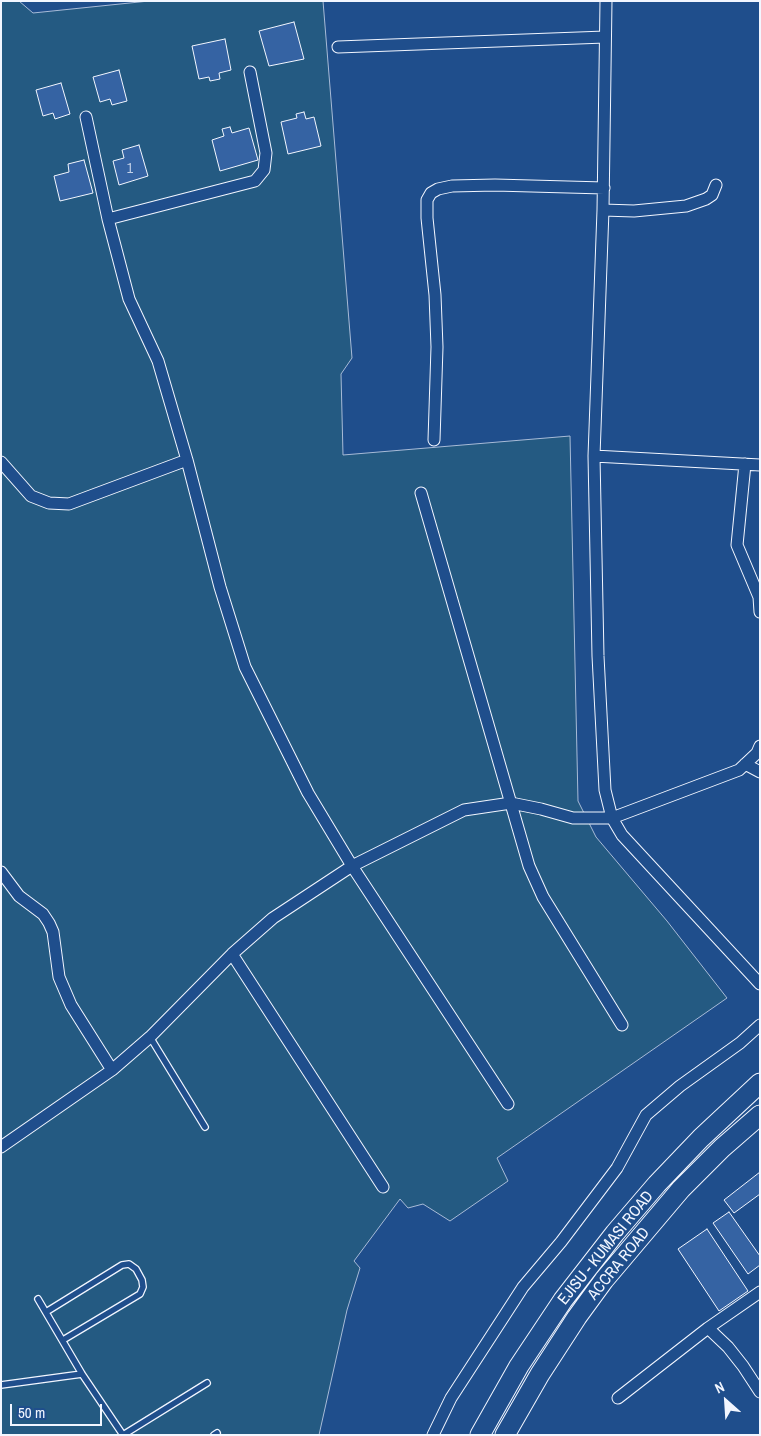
<!DOCTYPE html>
<style>
body{margin:0}
#map{position:relative;width:761px;height:1436px;overflow:hidden;background:#1f4e8c;font-family:"Archivo Narrow",sans-serif}
canvas{display:block}
.frame{position:absolute;inset:0;border:2px solid #f2f6ff;pointer-events:none}
.north{position:absolute;left:701px;top:1376px;width:50px;height:50px;-webkit-text-stroke:4px #1f4e8c;paint-order:stroke;rotate:334deg;font-size:14px;font-weight:700;line-height:20px;text-align:center;color:#f2f6ff}
.north::after{content:'';display:block;margin:auto;width:18px;height:22px;background:#f2f6ff;clip-path:polygon(50% 0,100% 100%,50% 72%,0 100%)}
.scale{position:absolute;left:10px;top:1404px;width:92px;height:22px;box-sizing:border-box;border:2px solid #f2f6ff;border-top:0;padding-left:6px;font-size:15px;line-height:18px;white-space:nowrap;color:#f2f6ff;-webkit-text-stroke:4px #1f4e8c;paint-order:stroke}
</style>
<div id="map">
<canvas width="761" height="1436"></canvas>
<div class="frame"></div>
<div class="north">N</div>
<div class="scale">50 m</div>
</div>
<script>
const c = document.querySelector('canvas').getContext('2d');
c.lineJoin = 'round';
function fill(path, color) { c.fillStyle = color; c.fill(path, 'evenodd'); }
const toPath = rows => new Path2D(rows.map(r => 'M' + r).join(''));
function trace(path, color, width, dash) { c.strokeStyle = color; c.lineWidth = width; c.lineCap = dash ? 'butt' : 'round'; c.setLineDash(dash || []); c.stroke(path); }
function write(font, color, halo, rows, align = 'center') {
  c.font = font + ' "Archivo Narrow",sans-serif'; c.lineWidth = 4; c.setLineDash([]); c.textBaseline = 'middle'; c.strokeStyle = halo; c.fillStyle = color; for (const [text, x, y, turn = 0] of rows) {
    c.save(); c.translate(x, y); c.rotate((+turn || 0) * Math.PI / 180); c.textAlign = isNaN(turn) ? turn : align; if (halo) c.strokeText(text, 0, 0); c.fillText(text, 0, 0); c.restore();
  }
}
const green = toPath([
 [1,1,19,1,33,13,149,1,323,1,352,358,341,374,343,455,570,436,578,801,596,837,667,921,727,998,497,1158,508,1181,450,1221,423,1204,408,1208,400,1199,354,1261,360,1268,347,1310,319,1435,1,1435,1,1]
]);
fill(green, '#245a82');
trace(green, '#a8bbd7', 1);
const building = toPath([
 [294,22,304,59,269,66,259,31,294,22],
 [225,39,231,70,219,73,220,79,210,81,209,77,199,79,192,46,225,39],
 [119,70,127,101,112,105,110,99,100,102,93,77,119,70],
 [61,83,70,114,55,119,53,113,43,116,36,90,61,83],
 [304,112,306,119,314,117,321,146,288,154,281,122,297,118,296,114,304,112],
 [230,127,232,133,249,128,258,160,220,171,212,140,224,136,222,129,230,127],
 [139,145,148,176,119,185,113,161,124,158,122,150,139,145],
 [84,160,93,193,60,201,54,176,69,172,68,164,84,160],
 [760,1172,760,1194,734,1213,724,1200,760,1172],
 [729,1212,760,1256,760,1265,748,1274,713,1223,729,1212],
 [707,1229,748,1291,719,1311,678,1249,707,1229]
]);
fill(building, '#3563a3');
trace(building, '#f2f6ff', 1);
const service = toPath([
 [150,1037,205,1127],
 [38,1299,82,1374,123,1435],
 [46,1312,122,1265,129,1264,136,1269,142,1280,143,1287,140,1294,63,1340],
 [1,1385,82,1374],
 [123,1435,207,1383],
 [214,1435,217,1433]
]);
const minor = toPath([
 [606,1,603,210,594,456,598,656,605,790,612,818,622,835,760,984],
 [338,47,605,37],
 [86,117,108,219,129,299,158,361,187,460,220,587,245,667,308,793,352,866,508,1104],
 [603,210,634,211,686,206,706,199,712,195,716,185],
 [108,219,255,181,264,170,266,153,250,72],
 [434,440,437,347,435,295,427,218,427,200,431,193,438,189,452,186,495,185,604,188],
 [594,456,760,465],
 [1,462,31,496,49,503,69,504,187,460],
 [745,464,737,545,759,597,760,612],
 [421,493,529,866,543,897,622,1025],
 [745,764,760,772],
 [1,872,19,896,43,914,49,923,53,932,59,977,71,1005,112,1070],
 [232,954,383,1187],
 [1,1147,112,1070,150,1037,232,954,273,918,352,866,464,810,511,803,541,809,573,818,612,818,739,770,757,753,760,746],
 [708,1328,728,1347,743,1366,760,1392],
 [618,1398,708,1328,760,1292],
 [433,1435,451,1398,523,1287,561,1242,617,1168,646,1115,680,1086,740,1043,760,1025]
]);
const trunk = toPath([
 [480,1435,519,1366,563,1300,615,1233,657,1184,701,1138,760,1083],
 [505,1435,540,1374,577,1317,604,1280,681,1189,722,1148,760,1115]
]);
trace(service, '#f2f6ff', 8);
trace(minor, '#f2f6ff', 13);
trace(trunk, '#f2f6ff', 21);
trace(service, '#1f4e8c', 5.5);
trace(minor, '#1f4e8c', 11);
trace(trunk, '#1f4e8c', 19);
write('14px', '#c3d1e8', null, [
 ["1",130,169]
]);
write('16px', '#f2f6ff', '#1f4e8c', [
 ["EJISU - KUMASI ROAD",606,1248,-51],
 ["ACCRA ROAD",619,1264,-51]
]);
</script>
